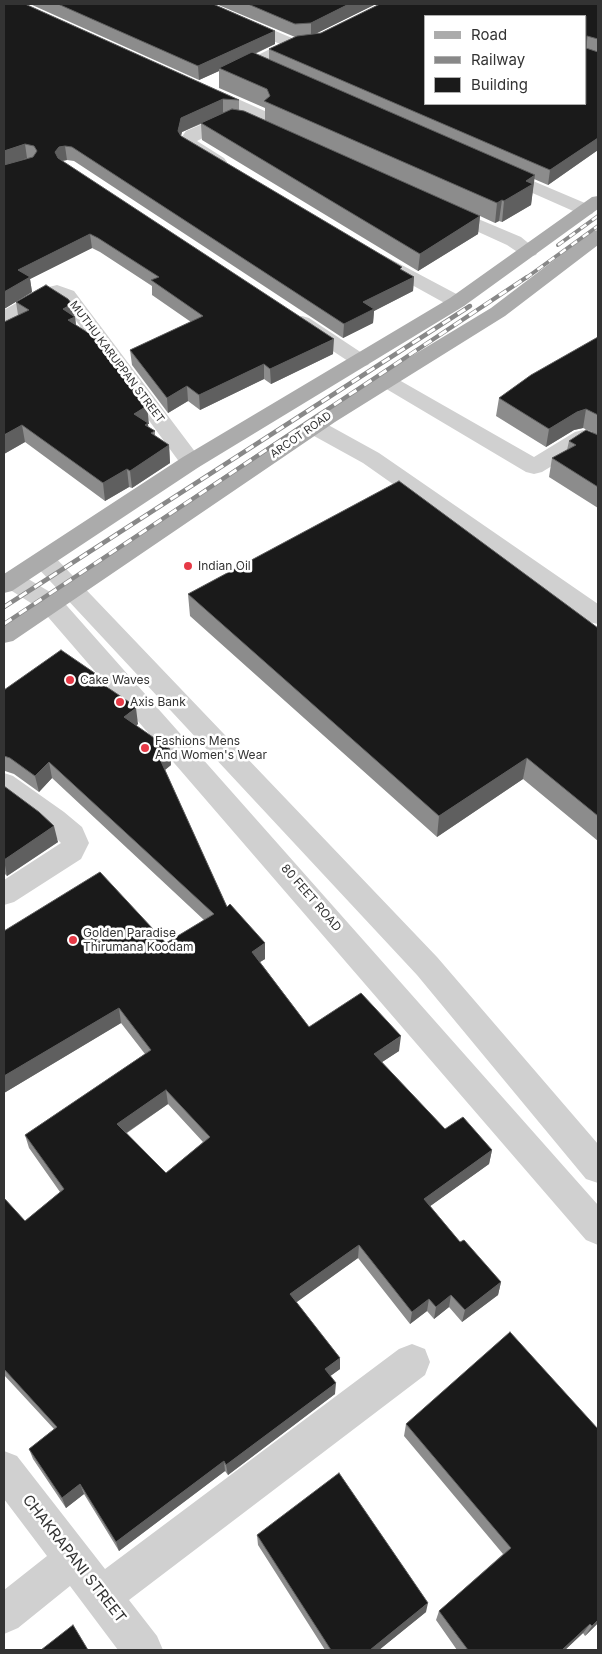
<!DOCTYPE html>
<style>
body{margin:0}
#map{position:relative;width:602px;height:1654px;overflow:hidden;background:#fff;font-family:Inter,sans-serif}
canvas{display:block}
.frame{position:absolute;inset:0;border:5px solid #333;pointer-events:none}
.legend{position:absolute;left:424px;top:15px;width:162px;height:90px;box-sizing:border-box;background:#fff;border:1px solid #adadad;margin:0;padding:6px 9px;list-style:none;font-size:15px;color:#333}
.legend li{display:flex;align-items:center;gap:10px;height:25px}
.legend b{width:25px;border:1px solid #adadad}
</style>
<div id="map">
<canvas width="602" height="1654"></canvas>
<div class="frame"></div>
<ul class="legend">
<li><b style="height:6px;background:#ababab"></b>Road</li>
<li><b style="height:6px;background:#888"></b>Railway</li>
<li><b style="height:14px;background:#1a1a1a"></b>Building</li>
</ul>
</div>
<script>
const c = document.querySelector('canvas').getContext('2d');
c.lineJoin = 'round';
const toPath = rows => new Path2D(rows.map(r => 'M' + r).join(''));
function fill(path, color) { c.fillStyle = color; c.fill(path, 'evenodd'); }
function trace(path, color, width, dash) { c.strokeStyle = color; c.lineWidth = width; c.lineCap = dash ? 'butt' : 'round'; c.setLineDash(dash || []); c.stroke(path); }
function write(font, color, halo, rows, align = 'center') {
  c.font = font + ' Inter,sans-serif'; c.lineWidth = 5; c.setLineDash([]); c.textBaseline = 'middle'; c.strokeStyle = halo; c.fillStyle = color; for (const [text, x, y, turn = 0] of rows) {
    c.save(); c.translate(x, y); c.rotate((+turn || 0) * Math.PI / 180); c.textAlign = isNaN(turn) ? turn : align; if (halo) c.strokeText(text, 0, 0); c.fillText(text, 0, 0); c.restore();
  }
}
fill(toPath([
 [193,4,212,4,299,41,301,44,299,47,238,77,226,77,224,74,226,71,280,44,195,7,193,4],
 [220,91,305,129,308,133,305,137,293,137,214,100,212,96,214,92,220,91],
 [237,114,243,115,245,119,243,123,229,125,197,141,224,158,227,162,224,166,212,166,180,144,179,141,186,131,219,117,237,114],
 [500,167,592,206,595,210,592,214,586,215,580,214,494,176,491,172,494,168,500,167],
 [445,205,521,237,538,251,536,255,529,257,522,255,507,245,439,214,436,210,439,206,445,205],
 [381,254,464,298,467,302,464,306,450,306,374,264,371,260,374,256,381,254],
 [57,285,74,291,199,457,202,462,199,467,191,469,183,467,60,299,54,297,11,322,4,324,4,310,41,289,57,285],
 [302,316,309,318,368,357,371,361,368,365,361,367,354,365,295,326,292,322,295,318,302,316],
 [385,374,392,376,534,457,575,432,583,430,598,437,598,454,583,447,542,472,534,474,526,472,378,384,375,380,378,376,385,374],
 [313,419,321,421,379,453,598,604,598,624,589,622,363,463,305,431,302,426,305,421,313,419],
 [4,773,13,776,64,812,82,827,89,843,81,859,14,902,4,905,4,880,61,843,44,826,4,797,4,773],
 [412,1344,425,1349,430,1362,425,1375,129,1600,157,1636,163,1650,118,1650,70,1586,18,1628,4,1634,4,1590,47,1556,4,1499,4,1451,17,1456,105,1569,399,1349,412,1344]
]), '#d0d0d0');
fill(toPath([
 [44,552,52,554,437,957,598,1144,598,1183,586,1179,417,975,36,566,32,560,36,554,44,552],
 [12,572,20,574,60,598,598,1205,598,1245,586,1240,42,610,4,586,4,574,12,572]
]), '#d0d0d0');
fill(toPath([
 [598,196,598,209,464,306,199,467,12,591,4,593,4,574,183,457,450,298,592,197,598,196],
 [598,230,598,245,505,316,335,422,13,641,4,643,4,623,319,412,491,308,591,232,598,230]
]), '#ababab');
const railFar1 = toPath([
 [558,245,598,216],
 [526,278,598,226]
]);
const rail = toPath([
 [4,607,470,306],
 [4,624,527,277]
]);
trace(railFar1, '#888', 4);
trace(rail, '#888', 4.5);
trace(railFar1, '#fff', 2.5, [7]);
trace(rail, '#fff', 3, [9]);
fill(toPath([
 [4,4,239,100,239,110,265,120,265,108,219,88,219,71,199,80,30,4,213,4,275,31,275,44,255,54,269,60,269,49,295,37,216,4,376,4,315,34,321,33,380,4,598,4,598,150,548,185,534,179,531,205,502,222,499,221,495,223,480,216,478,234,418,271,202,140,201,124,182,132,181,136,414,277,413,291,374,311,373,323,343,338,74,161,67,160,62,161,333,354,271,384,264,379,200,410,188,401,168,413,132,365,130,350,191,322,152,295,152,286,100,252,92,248,30,279,32,292,4,309],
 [16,302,72,304,74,316,75,317,76,325,149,424,148,424,148,427,155,431,155,436,169,445,170,463,132,488,129,487,105,501,25,442,4,454,18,315],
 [598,337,598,508,549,477,552,458,567,450,569,441,592,432,583,428,574,430,546,447,496,416,499,398],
 [188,594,598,628,598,841,523,779,437,837,190,616],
 [99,682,138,724,136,726,170,749,171,765,165,770,227,907,265,943,265,959,260,962,309,1027,399,1051,382,1062,445,1129,492,1150,489,1164,430,1206,460,1242,501,1282,498,1295,462,1322,449,1307,434,1319,427,1311,410,1324,358,1258,296,1302,340,1358,340,1369,330,1376,335,1394,228,1475,225,1471,119,1551,84,1494,66,1508,33,1459,29,1449,54,1429,4,1375,4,1198,25,1221,60,1192,29,1148,25,1135,145,1054,121,1023,4,1093,4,931,166,943,204,920,52,778,39,792,14,774,5,771,4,772,4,690],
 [168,1104,203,1142,166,1173,127,1133],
 [4,786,58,842,7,876,4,873],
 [406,1424,598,1623,585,1636,583,1633,565,1650,457,1650,436,1620,439,1611,503,1554,404,1436],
 [257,1535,426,1612,379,1650,325,1650,258,1545]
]), '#8c8c8c');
fill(toPath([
 [349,4,376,4,311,36,311,23],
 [275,31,275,44,221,69,219,68,219,71,199,80,198,66],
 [223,99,223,113,182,132,178,145,178,131,181,118],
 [598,138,598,150,548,185,550,170],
 [25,144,27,158,4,166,4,151],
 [65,146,67,160,61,161,56,166,55,152,59,147],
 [535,175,531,205,502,222,504,201,526,181],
 [502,200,499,221,495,223,497,203],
 [480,216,478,234,418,271,420,254],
 [90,234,92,248,30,279,32,292,4,309,4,292,18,270],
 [414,277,413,291,374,311,373,323,343,338,344,324,363,302],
 [72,304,74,318,75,317,77,334,71,338,63,309],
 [334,339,333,354,271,384,270,369],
 [264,364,264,379,200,410,199,395],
 [187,386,188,401,168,413,167,398],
 [147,406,149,424,148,424,150,441,134,414],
 [586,409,583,428,574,430,546,447,549,429,577,412],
 [22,425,25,442,4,454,4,435],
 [169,445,170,463,132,488,130,471],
 [127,469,129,487,105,501,103,483],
 [136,708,138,724,126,733,124,717],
 [170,749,171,765,161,773,159,757],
 [527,758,523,779,437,837,439,816],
 [49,762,52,778,39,792,35,776],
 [54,826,58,842,7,876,4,860],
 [265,943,265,959,252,967,252,952],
 [119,1008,121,1023,4,1093,4,1076],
 [401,1036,399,1051,373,1068,374,1054],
 [166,1090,168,1104,120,1137,117,1124],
 [492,1150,489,1164,422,1212,424,1199],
 [359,1245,358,1258,290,1307,290,1294],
 [501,1282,498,1295,462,1322,465,1310],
 [451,1295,449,1307,434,1319,436,1307],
 [429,1299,427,1311,410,1324,412,1312],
 [340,1358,340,1369,325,1380,325,1369],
 [336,1383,335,1394,228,1475,226,1465],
 [224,1461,225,1471,119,1551,116,1542],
 [80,1484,84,1494,66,1508,62,1498],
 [428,1603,426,1612,379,1650,370,1650],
 [598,1620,598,1623,585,1636,592,1626],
 [590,1624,583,1633,565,1650,562,1650]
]), '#5f5f5f');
const building = toPath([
 [4,4,25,4,239,100,223,99,181,118,178,131,181,136,402,267,400,269,414,277,363,302,374,309,344,324,72,147,65,146,59,147,55,152,58,158,334,339,270,369,264,364,199,395,187,386,167,398,130,350,203,316,151,280,159,277,98,238,90,234,18,270,30,277,4,292,4,165,33,157,37,151,34,146,25,144,4,151,4,4],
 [58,4,213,4,275,31,198,66,58,4],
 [248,4,349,4,311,23,295,24,248,4],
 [380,4,598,4,598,39,587,36,586,48,598,52,598,138,550,170,269,49,297,36,321,33,380,4],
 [426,16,586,16,586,104,426,104,426,16],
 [252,52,535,175,526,181,533,184,504,201,502,200,497,203,264,101,270,96,267,89,219,68,252,52],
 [232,109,244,111,480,216,420,254,201,123,232,109],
 [46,285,68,299,72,304,63,309,75,317,68,320,98,339,147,406,134,414,148,423,145,425,155,431,151,433,169,445,130,471,127,469,103,483,22,425,4,435,4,322,29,310,16,302,46,285],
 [598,337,598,415,586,409,577,412,549,429,499,398,531,375,598,337],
 [586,430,598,435,598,487,552,458,576,445,569,441,586,430],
 [399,481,598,628,598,816,527,758,439,816,188,594,399,481],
 [61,650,99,676,95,679,135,706,136,708,124,717,170,749,159,757,227,907,230,904,265,943,252,952,309,1027,361,993,401,1036,374,1054,445,1129,463,1117,492,1150,424,1199,460,1242,464,1240,501,1282,465,1310,451,1295,436,1307,429,1299,412,1312,359,1245,290,1294,340,1358,325,1369,336,1383,226,1465,224,1461,116,1542,80,1484,62,1498,29,1449,57,1427,4,1369,4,1198,25,1221,64,1189,25,1135,151,1050,119,1008,4,1076,4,931,100,872,166,943,214,914,49,762,35,776,10,758,4,756,4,690,61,650],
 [166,1090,210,1137,166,1173,117,1124,166,1090],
 [4,786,39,812,54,826,4,860,4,786],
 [510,1332,598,1429,598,1620,592,1626,590,1624,562,1650,468,1650,439,1611,511,1548,406,1424,510,1332],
 [339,1473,428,1603,370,1650,331,1650,257,1535,339,1473],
 [73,1625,88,1650,41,1650,73,1625]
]);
fill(building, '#1a1a1a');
trace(building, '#5f5f5f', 1);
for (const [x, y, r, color] of [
 [188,566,5,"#e63946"],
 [70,680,5,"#e63946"],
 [120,702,5,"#e63946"],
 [145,748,5,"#e63946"],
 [73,940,5,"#e63946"]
]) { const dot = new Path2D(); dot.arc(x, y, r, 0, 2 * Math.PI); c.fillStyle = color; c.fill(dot); trace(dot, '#fff', 2); }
write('11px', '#333', '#fff', [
 ["MUTHU KARUPPAN STREET",117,362,53],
 ["ARCOT ROAD",301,435,-35]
]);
write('12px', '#333', '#fff', [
 ["Indian Oil",198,566],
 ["Cake Waves",80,680],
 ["Axis Bank",130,702],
 ["Fashions Mens",155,741],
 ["And Women's Wear",155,755],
 ["Golden Paradise",83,933],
 ["Thirumana Koodam",83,947]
], 'left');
write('12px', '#333', '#fff', [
 ["80 FEET ROAD",311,898,49]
]);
write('15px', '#333', '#fff', [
 ["CHAKRAPANI STREET",74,1559,52]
]);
</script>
